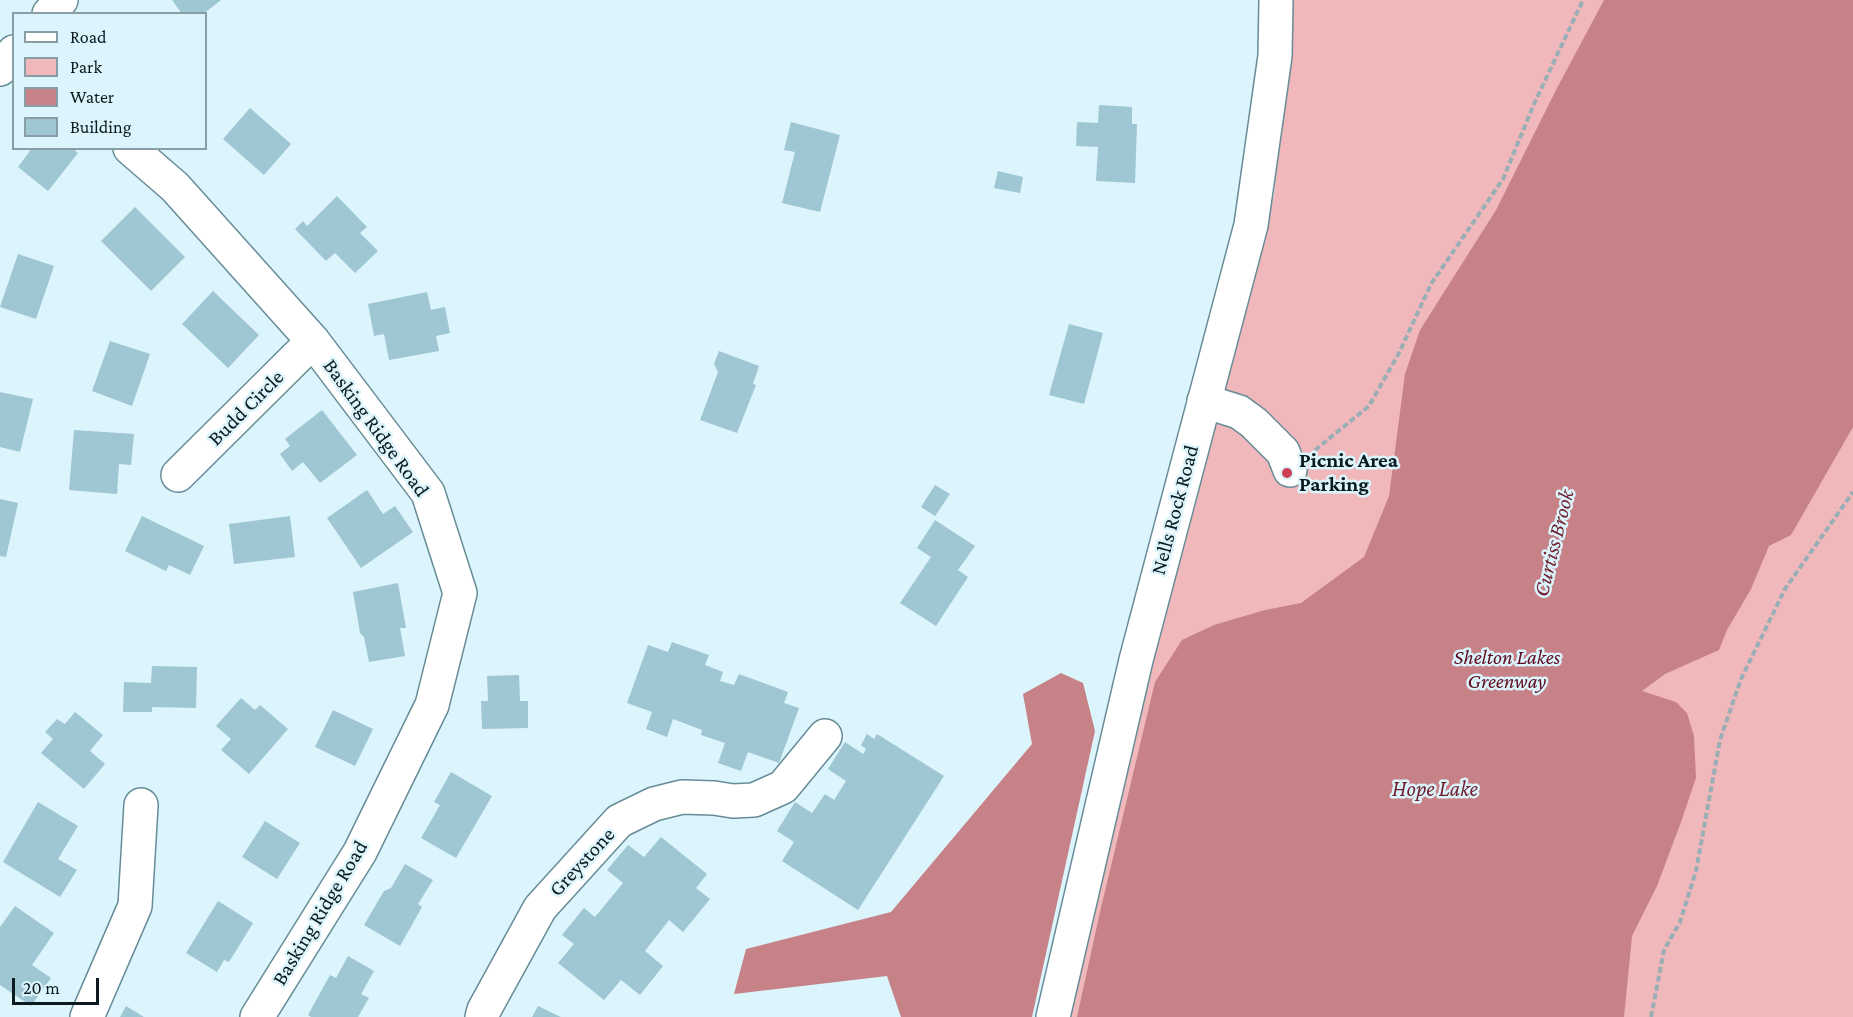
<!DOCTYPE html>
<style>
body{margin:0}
#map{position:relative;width:1853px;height:1017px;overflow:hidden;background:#dcf4fc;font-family:"Crimson Pro",serif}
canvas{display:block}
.legend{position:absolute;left:12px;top:12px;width:195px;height:138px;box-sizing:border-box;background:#dcf4fc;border:2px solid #889da4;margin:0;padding:8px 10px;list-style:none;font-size:18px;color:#0b1a1f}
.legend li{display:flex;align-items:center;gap:12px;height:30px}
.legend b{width:30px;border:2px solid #889da4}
.scale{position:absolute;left:12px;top:978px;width:87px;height:27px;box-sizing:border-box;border:3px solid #0b1a1f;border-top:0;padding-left:8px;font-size:18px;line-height:21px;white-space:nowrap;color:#0b1a1f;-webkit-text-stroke:4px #dcf4fc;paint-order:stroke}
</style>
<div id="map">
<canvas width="1853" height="1017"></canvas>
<ul class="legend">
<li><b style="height:8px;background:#fff"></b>Road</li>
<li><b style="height:16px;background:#f0b8ba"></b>Park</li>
<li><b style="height:16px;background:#c68286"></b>Water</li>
<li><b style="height:16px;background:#9fc6d3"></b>Building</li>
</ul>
<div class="scale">20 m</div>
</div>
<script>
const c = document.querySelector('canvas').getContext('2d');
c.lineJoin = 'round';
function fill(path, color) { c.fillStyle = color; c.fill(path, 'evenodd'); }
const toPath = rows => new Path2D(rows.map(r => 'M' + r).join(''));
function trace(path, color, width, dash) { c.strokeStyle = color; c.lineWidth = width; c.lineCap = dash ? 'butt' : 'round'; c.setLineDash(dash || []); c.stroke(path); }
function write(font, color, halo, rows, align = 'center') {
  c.font = font + ' "Crimson Pro",serif'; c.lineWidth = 5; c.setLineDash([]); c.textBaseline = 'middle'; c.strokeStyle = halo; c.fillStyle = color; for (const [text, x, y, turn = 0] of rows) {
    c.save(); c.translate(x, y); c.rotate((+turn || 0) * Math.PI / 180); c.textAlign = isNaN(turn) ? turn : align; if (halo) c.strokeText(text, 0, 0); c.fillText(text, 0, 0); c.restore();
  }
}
fill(toPath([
 [1292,0,1853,0,1853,1017,1068,1017,1113,815,1274,195]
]), '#f0b8ba');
fill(toPath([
 [1604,0,1853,0,1853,427,1791,535,1769,546,1751,589,1727,630,1719,650,1665,674,1642,691,1676,702,1687,713,1694,736,1696,778,1681,822,1657,886,1632,936,1624,1017,1077,1017,1100,912,1155,682,1182,640,1214,625,1265,610,1301,603,1364,557,1389,496,1405,374,1420,330,1496,210,1556,90],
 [1061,673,1083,683,1095,731,1032,1017,901,1017,887,976,734,994,746,949,891,912,1032,744,1023,694]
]), '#c68286');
fill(toPath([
 [172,0,221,0,203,14,182,14],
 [1099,105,1132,107,1132,124,1137,124,1135,183,1096,181,1098,147,1076,146,1077,122,1098,123],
 [250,108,291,144,264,175,223,139],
 [791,122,840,135,820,212,782,203,795,152,784,150],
 [32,148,72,148,78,153,48,191,18,167],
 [998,171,1023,177,1020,193,994,188],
 [337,196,367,227,360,233,378,251,355,273,335,253,326,261,295,229,303,221,307,226],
 [135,207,185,257,151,291,101,241],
 [18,254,54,266,36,319,0,307],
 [213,291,259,335,228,368,182,324],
 [427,292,431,310,445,307,450,333,436,336,439,351,389,360,384,334,374,336,368,304],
 [1069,324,1103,333,1084,404,1049,395],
 [110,341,150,354,132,406,92,391],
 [719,351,759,366,753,384,756,385,737,433,700,420,718,372,714,364],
 [0,392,33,399,20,452,0,447],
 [322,410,357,455,320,483,303,462,292,471,280,454,290,446,285,439],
 [74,430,134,434,131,465,119,464,117,494,69,490],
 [935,485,950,494,935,516,921,507],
 [367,490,383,514,395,506,413,532,361,568,327,518],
 [0,499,18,503,6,557,0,556],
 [142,516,204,546,190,575,169,565,166,571,125,551],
 [290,516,295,557,234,564,229,524],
 [935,520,975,546,958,570,968,577,936,626,900,603,931,557,917,548],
 [398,583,406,628,400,628,405,656,369,662,364,637,360,633,353,592],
 [672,642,709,655,705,665,723,672,720,681,734,685,739,674,788,692,784,703,799,708,779,763,748,752,741,771,718,763,725,743,701,735,702,730,673,719,667,737,646,729,652,712,627,703,648,645,668,652],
 [152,666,197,667,196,708,152,707,152,712,123,712,124,682,151,683],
 [519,675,520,701,528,701,528,728,482,729,481,701,488,701,487,676],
 [241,698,255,710,260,705,288,729,249,774,221,750,231,739,216,726],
 [333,710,373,729,355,766,315,747],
 [75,712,103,735,90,751,105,764,84,789,41,753,53,739,45,732,57,719,65,724],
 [867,734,874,739,877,734,944,776,858,910,782,861,794,842,777,831,795,802,812,813,825,794,834,800,846,781,828,769,845,742,863,754,866,749,861,745],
 [451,772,492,796,456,858,421,838,440,805,434,802],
 [38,802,78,826,58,859,77,870,60,897,3,862],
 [265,821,300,843,277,879,242,857],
 [661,837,707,874,696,888,710,899,683,932,669,920,645,951,663,966,640,995,621,980,604,1000,558,963,574,944,562,935,584,908,595,917,623,883,607,870,628,845,644,857],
 [405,864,433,880,418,904,422,907,400,946,364,925,384,891,391,888],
 [218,901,253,923,229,962,224,960,217,972,186,953],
 [15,906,54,933,32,965,51,978,31,1006,0,985,0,927],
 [348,956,374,971,361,994,369,998,358,1017,311,1017,308,1015,330,975,336,978],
 [126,1006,144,1017,120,1017],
 [538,1006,561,1017,532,1017]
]), '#9fc6d3');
const minor = toPath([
 [49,14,61,0],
 [0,69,14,52],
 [130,148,175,187,313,341,428,493,460,593,432,705,360,852,257,1017],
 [1204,401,1239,412,1254,423,1283,452,1290,470],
 [178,475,313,341],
 [87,1017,135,906,141,805],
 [482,1017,484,1010,540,908,619,821,654,804,682,797,714,798,733,801,754,800,783,787,825,736]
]);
const major = toPath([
 [1053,1017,1136,660,1251,225,1275,56,1276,0]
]);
trace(minor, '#668c98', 36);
trace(major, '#668c98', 36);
trace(toPath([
 [1315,450,1369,406,1399,353,1431,284,1503,179,1534,104,1583,0],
 [1651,1017,1664,950,1680,922,1696,871,1720,740,1741,679,1785,589,1853,492]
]), '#99aeb5', 4, [6, 3]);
trace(minor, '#fff', 33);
trace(major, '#fff', 33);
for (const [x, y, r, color] of [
 [1287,473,6,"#cf3f56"]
]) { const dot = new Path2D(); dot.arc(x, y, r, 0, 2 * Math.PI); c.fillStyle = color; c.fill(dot); trace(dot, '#dcf4fc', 2); }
write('21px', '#0b1a1f', '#dcf4fc', [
 ["Budd Circle",246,408,-45],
 ["Basking Ridge Road",376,428,54],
 ["Nells Rock Road",1175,510,-75],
 ["Greystone",582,862,-47],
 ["Basking Ridge Road",320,913,-59]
]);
write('bold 21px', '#0b1a1f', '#dcf4fc', [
 ["Picnic Area",1299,461],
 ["Parking",1299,485]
], 'left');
write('italic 21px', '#5e0b1d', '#dcf4fc', [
 ["Shelton Lakes",1507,658],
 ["Greenway",1507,682]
]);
write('italic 22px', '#6f1e2b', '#dcf4fc', [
 ["Curtiss Brook",1554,543,-76],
 ["Hope Lake",1435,789]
]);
</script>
